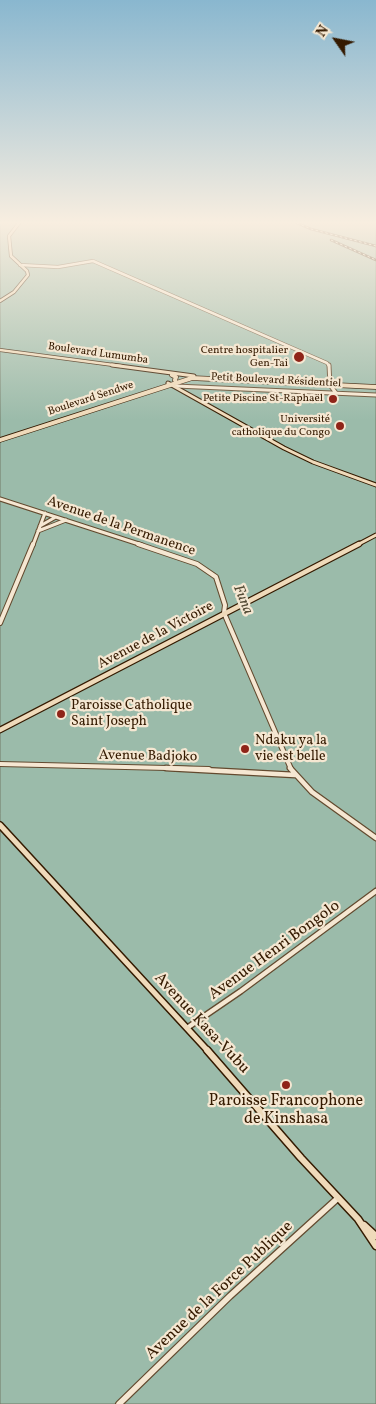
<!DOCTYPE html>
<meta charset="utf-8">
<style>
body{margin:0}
#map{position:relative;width:376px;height:1404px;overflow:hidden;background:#efdaba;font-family:Vollkorn,serif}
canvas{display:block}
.north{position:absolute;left:311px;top:15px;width:50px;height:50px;-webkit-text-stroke:4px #f5e7d2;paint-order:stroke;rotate:303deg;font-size:14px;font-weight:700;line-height:20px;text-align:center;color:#341a01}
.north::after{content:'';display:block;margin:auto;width:18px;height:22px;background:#341a01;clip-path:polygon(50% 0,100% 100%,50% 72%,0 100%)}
</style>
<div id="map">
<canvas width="376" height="1404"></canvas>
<div class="north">N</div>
</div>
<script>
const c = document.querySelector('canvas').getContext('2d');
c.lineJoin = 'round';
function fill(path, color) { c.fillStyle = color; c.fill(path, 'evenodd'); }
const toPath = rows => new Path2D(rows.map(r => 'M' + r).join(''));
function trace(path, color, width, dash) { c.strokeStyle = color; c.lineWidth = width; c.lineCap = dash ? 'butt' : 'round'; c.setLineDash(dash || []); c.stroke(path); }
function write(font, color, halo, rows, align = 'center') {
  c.font = font + ' Vollkorn,serif'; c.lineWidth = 4.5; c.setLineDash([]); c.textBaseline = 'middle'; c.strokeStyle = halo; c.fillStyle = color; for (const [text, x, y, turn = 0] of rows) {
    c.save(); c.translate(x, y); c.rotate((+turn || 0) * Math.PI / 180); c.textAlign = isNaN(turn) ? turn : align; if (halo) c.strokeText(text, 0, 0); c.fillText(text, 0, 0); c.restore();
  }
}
const water = toPath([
 [0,223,376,223,376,1404,0,1404,0,223]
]);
fill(water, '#9bbbaa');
trace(water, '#727b66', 1);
const minorFar4 = toPath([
 [20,265,58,267,93,261,327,363,329,366]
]);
const minorFar3 = toPath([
 [329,365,330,385,336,393],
 [176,386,376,395],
 [0,499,142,545],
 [40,526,54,518],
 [38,531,66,520],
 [33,545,45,513]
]);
const minorFar2 = toPath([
 [138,544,197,564,216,577,225,605,224,613,291,769],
 [0,623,33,544],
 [0,764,209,769]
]);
const minorFar1 = toPath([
 [166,768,295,775],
 [290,768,312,792,376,838],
 [187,1028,241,991,376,891]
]);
const minor = toPath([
 [119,1404,230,1296,338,1198]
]);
const majorFar4 = toPath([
 [0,301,14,292,28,275,27,271,11,256,9,236,19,223],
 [0,350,121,366]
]);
const majorFar3 = toPath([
 [112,365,194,376],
 [168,383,284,448,313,462,376,485],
 [357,545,376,535]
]);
const majorFar2 = toPath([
 [0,730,359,544]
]);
const majorFar1 = toPath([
 [0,825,208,1051]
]);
const major = toPath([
 [207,1050,301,1158,358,1219,376,1246],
 [364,1225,376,1236]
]);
const highway = toPath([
 [172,375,176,377,175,380],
 [0,440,192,378,376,387]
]);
trace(minorFar4, '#634a2f', 4);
trace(minorFar3, '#634a2f', 5);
trace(minorFar2, '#634a2f', 6);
trace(minorFar1, '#634a2f', 7);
trace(minor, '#634a2f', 8);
trace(majorFar4, '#341a01', 4);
trace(majorFar3, '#341a01', 5);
trace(majorFar2, '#341a01', 7);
trace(majorFar1, '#341a01', 8);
trace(major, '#341a01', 9);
trace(highway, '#341a01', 5.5);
trace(minorFar4, '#f5e7d2', 2.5);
trace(minorFar3, '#f5e7d2', 3);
trace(minorFar2, '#f5e7d2', 4);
trace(minorFar1, '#f5e7d2', 4.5);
trace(minor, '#f5e7d2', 5.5);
trace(majorFar4, '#efdaba', 2.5);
trace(majorFar3, '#efdaba', 3);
trace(majorFar2, '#efdaba', 4.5);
trace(majorFar1, '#efdaba', 5);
trace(major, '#efdaba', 6);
trace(highway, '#efdaba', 4);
const rail = toPath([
 [297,223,311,229,376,246],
 [331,240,376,260]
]);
trace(rail, '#341a01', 2.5);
trace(rail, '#f5e7d2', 1, [2.5]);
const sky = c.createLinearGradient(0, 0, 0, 420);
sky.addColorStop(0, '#89b7cf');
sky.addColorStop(0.53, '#f8eee0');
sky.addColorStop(1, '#f8eee000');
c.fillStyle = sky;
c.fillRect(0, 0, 376, 420);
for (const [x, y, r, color] of [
 [299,357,6,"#8f2418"],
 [333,399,5,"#8f2418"],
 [340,426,5,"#8f2418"],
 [61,714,5,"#8f2418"],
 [245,749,5,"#8f2418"],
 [286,1085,5,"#8f2418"]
]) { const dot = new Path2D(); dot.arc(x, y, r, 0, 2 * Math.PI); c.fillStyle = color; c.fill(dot); trace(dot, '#f5e7d2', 2); }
write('11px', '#341a01', '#f5e7d2', [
 ["Centre hospitalier",288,351],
 ["Gen-Tai",288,364],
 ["Petite Piscine St-Raphaël",323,399],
 ["Université",330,420],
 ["catholique du Congo",330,433]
], 'right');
write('11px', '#341a01', '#f5e7d2', [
 ["Boulevard Lumumba",98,354,8],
 ["Petit Boulevard Résidentiel",276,381,3],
 ["Boulevard Sendwe",91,399,-18]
]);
write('14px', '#341a01', '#f5e7d2', [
 ["Avenue de la Permanence",121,527,19],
 ["Avenue de la Victoire",156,636,-28],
 ["Avenue Badjoko",148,757,1]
]);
write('14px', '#341a01', '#f5e7d2', [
 ["Paroisse Catholique",71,706],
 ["Saint Joseph",71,722],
 ["Ndaku ya la",255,741],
 ["vie est belle",255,757]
], 'left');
write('italic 15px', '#534a34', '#f5e7d2', [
 ["Funa",242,600,68]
]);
write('16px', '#341a01', '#f5e7d2', [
 ["Avenue Henri Bongolo",275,951,-36],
 ["Avenue Kasa-Vubu",201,1024,47],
 ["Avenue de la Force Publique",220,1291,-43]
]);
write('16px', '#341a01', '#f5e7d2', [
 ["Paroisse Francophone",286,1102],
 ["de Kinshasa",286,1120]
]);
</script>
